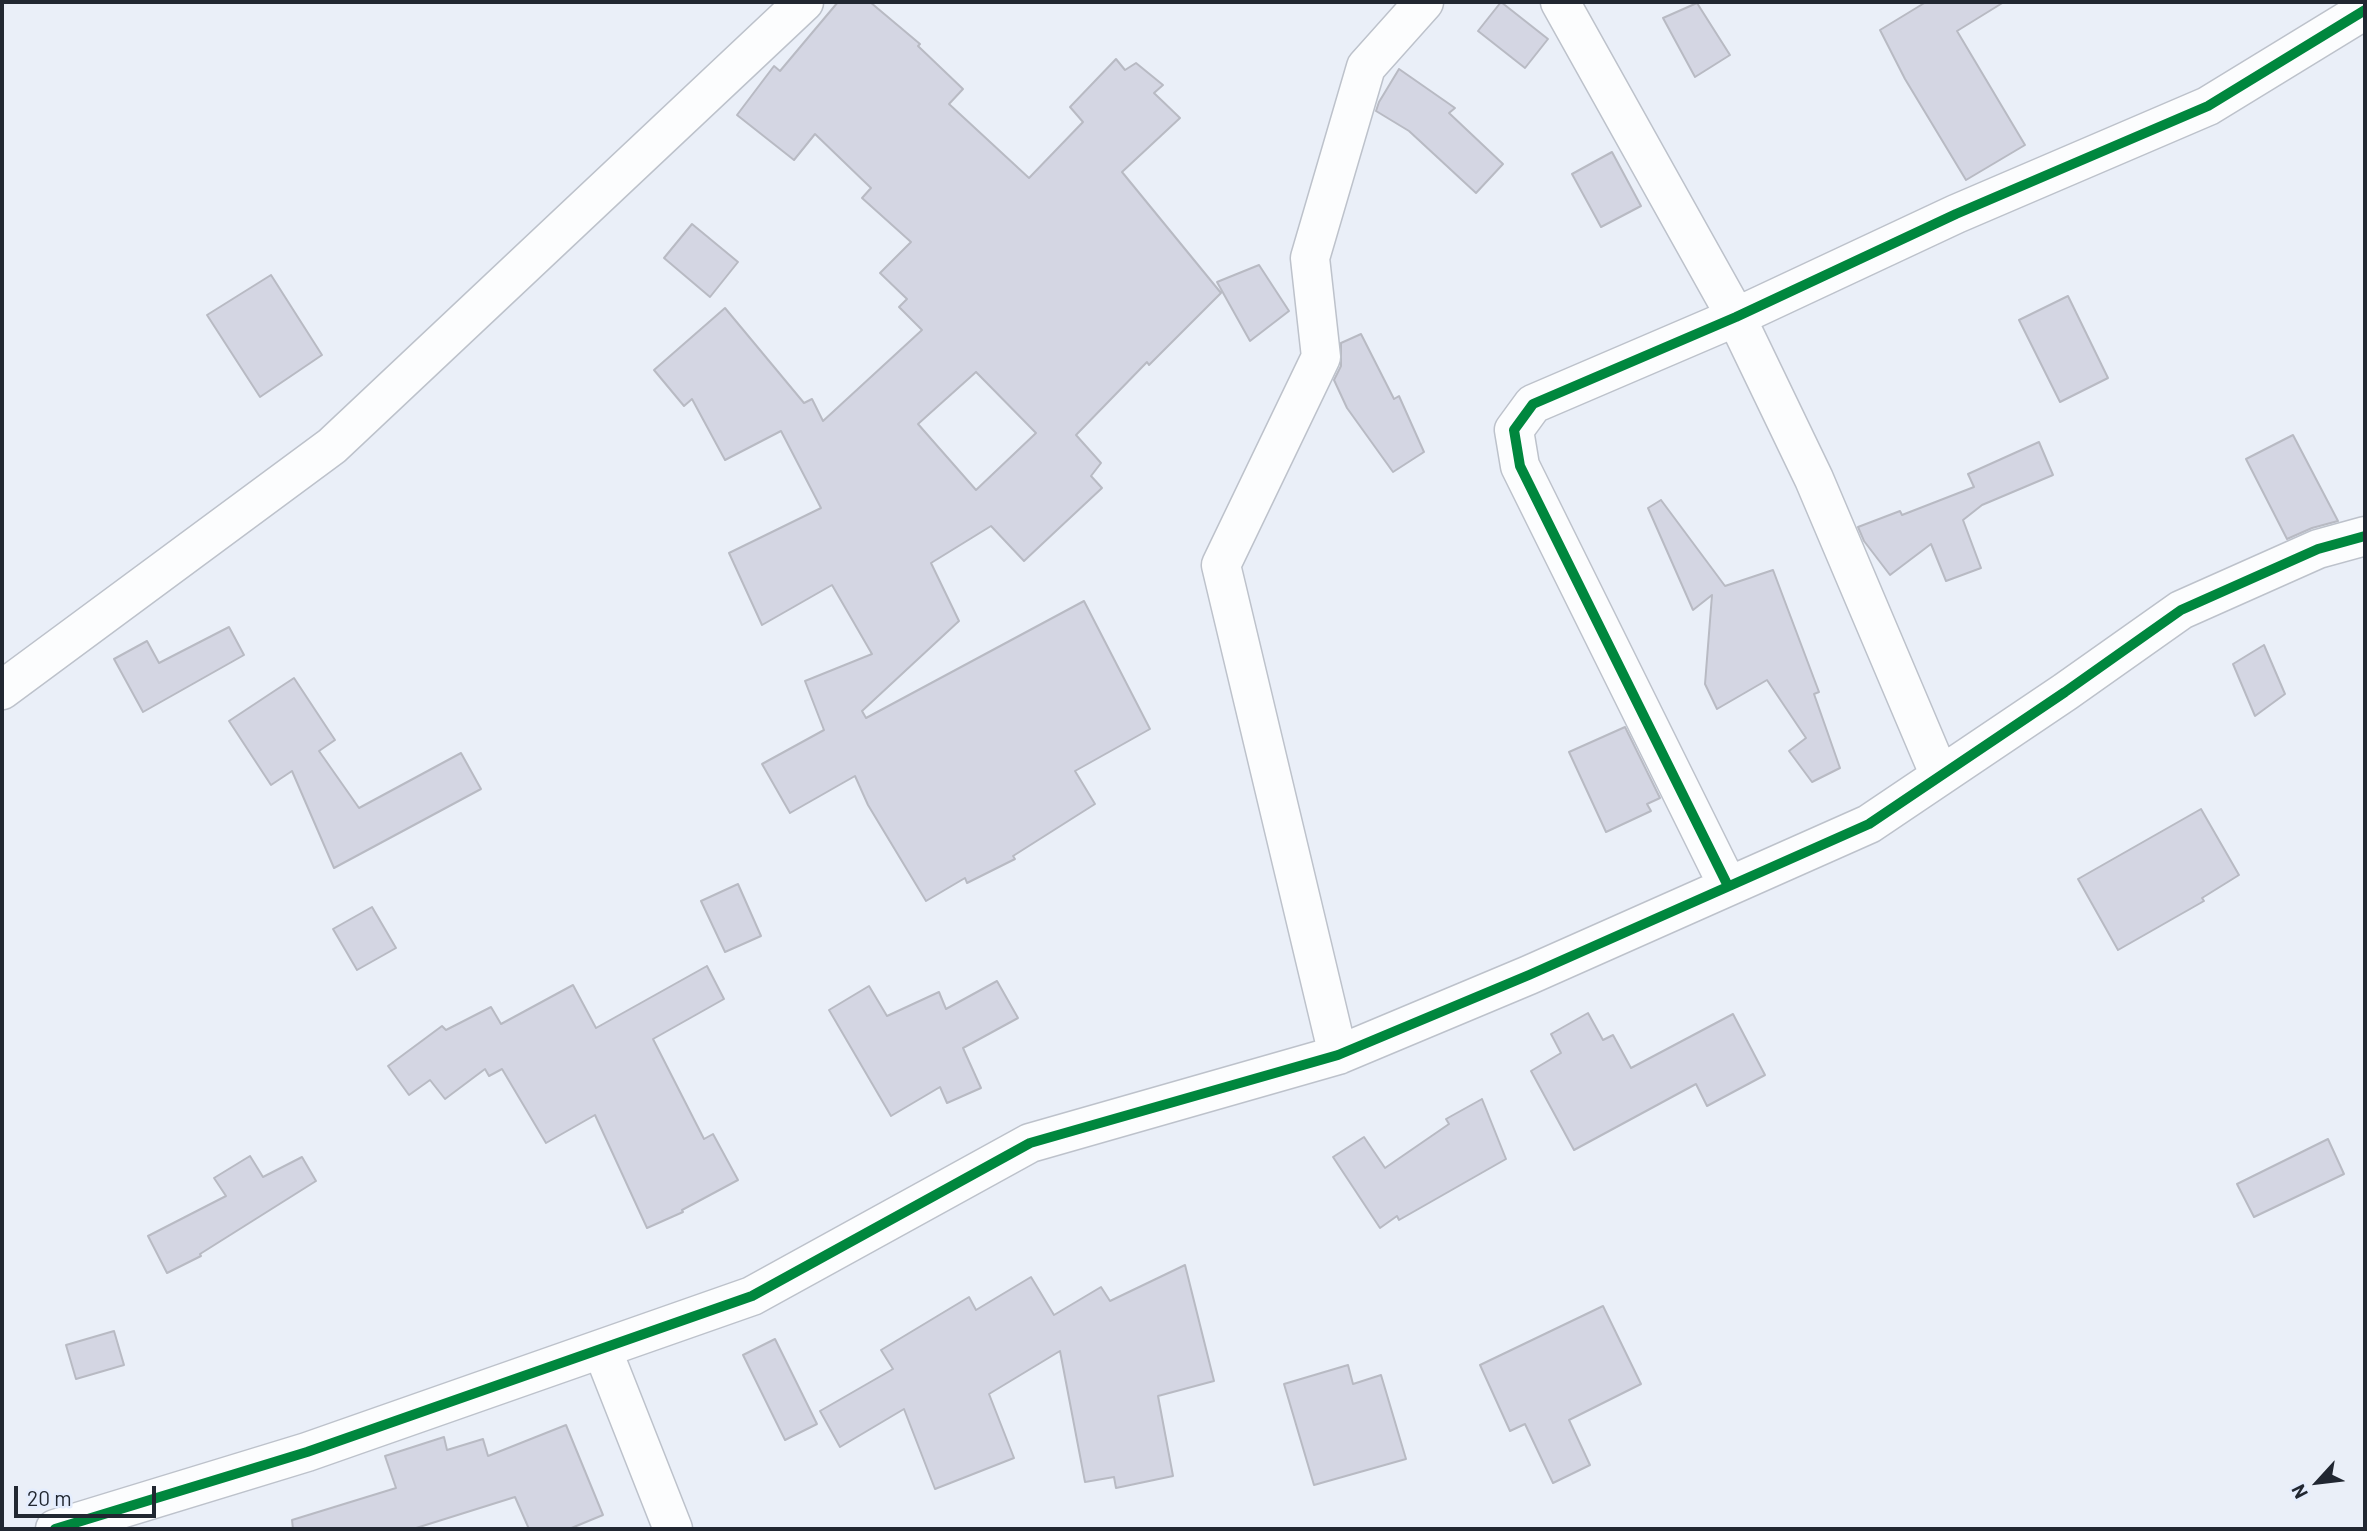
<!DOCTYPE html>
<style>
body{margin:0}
#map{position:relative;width:2367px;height:1531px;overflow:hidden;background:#eaeff8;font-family:Barlow,sans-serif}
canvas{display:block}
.frame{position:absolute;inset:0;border:4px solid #212731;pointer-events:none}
.north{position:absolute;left:2283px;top:1447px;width:70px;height:70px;-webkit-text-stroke:5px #e4edfe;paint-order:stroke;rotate:243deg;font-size:19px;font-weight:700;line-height:28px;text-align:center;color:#212731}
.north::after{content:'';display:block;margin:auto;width:24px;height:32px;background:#212731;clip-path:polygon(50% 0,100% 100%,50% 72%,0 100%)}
.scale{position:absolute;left:14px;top:1486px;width:142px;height:32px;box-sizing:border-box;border:4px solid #212731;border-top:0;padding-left:9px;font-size:21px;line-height:24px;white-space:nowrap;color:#212731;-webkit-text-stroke:5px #e4edfe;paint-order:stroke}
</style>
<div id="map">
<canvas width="2367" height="1531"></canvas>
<div class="frame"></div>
<div class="north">N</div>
<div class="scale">20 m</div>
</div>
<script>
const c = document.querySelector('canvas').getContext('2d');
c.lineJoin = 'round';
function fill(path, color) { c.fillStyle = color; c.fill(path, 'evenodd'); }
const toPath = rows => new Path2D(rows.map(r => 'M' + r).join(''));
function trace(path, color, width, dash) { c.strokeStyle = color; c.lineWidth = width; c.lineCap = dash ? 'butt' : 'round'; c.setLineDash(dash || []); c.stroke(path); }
const building = toPath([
 [838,2,870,2,920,44,918,46,963,89,949,104,1029,178,1083,122,1070,107,1116,59,1125,70,1136,63,1163,85,1154,93,1180,118,1122,172,1221,293,1149,365,1147,362,1076,435,1101,463,1091,476,1102,488,1057,530,1024,561,991,526,931,563,959,621,862,711,866,718,1084,601,1150,729,1075,771,1095,804,1013,856,1015,859,967,883,965,878,926,901,868,805,855,776,790,813,762,764,824,730,805,681,872,654,832,585,762,625,729,553,821,508,781,431,725,460,692,399,684,406,654,370,725,308,804,403,812,399,823,421,922,330,899,307,907,299,880,273,911,242,862,198,871,188,815,134,794,160,737,115,774,66,780,71,838,2],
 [976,372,1036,433,976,490,918,424,976,372],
 [1501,2,1548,39,1525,68,1478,31,1501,2],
 [1926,2,2004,2,1957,31,2025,145,1966,180,1905,79,1880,30,1926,2],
 [1697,3,1730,55,1695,77,1663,18,1697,3],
 [1399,69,1455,108,1449,113,1503,164,1476,193,1409,131,1376,111,1379,102,1399,69],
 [1612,152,1641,206,1601,227,1572,174,1612,152],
 [692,224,738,262,710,297,664,258,692,224],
 [1259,265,1289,311,1250,341,1217,282,1259,265],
 [271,275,322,355,260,397,207,315,271,275],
 [2068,296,2108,378,2060,402,2019,320,2068,296],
 [1361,334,1394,399,1399,396,1424,452,1393,472,1347,408,1334,380,1341,366,1341,343,1361,334],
 [2293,435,2338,521,2312,528,2287,539,2246,459,2293,435],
 [2039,442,2053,475,1982,505,1963,520,1981,568,1946,581,1931,544,1890,575,1864,541,1858,527,1900,511,1902,515,1974,487,1968,474,2039,442],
 [1661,500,1725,586,1773,570,1819,692,1814,694,1840,768,1812,782,1789,751,1806,738,1767,680,1717,709,1705,684,1712,595,1693,610,1648,508,1661,500],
 [229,627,244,655,143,712,114,659,147,641,159,663,229,627],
 [2264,645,2285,694,2255,716,2233,664,2264,645],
 [294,678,335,740,319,751,359,808,461,753,481,789,334,868,292,771,271,785,229,721,294,678],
 [1625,727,1660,798,1647,804,1651,811,1606,832,1569,752,1625,727],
 [2201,809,2239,875,2202,898,2204,901,2118,950,2078,879,2201,809],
 [738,884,761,936,725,952,701,901,738,884],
 [372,907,396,948,357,970,333,929,372,907],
 [707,966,724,999,653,1039,704,1139,713,1134,738,1180,682,1210,683,1212,647,1228,595,1115,546,1143,502,1069,489,1076,485,1069,445,1099,430,1080,409,1095,388,1066,442,1026,446,1030,491,1007,501,1024,573,985,596,1028,707,966],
 [997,981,1018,1018,963,1048,981,1088,947,1103,940,1087,891,1116,829,1010,869,986,887,1016,939,992,946,1009,997,981],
 [1588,1013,1603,1040,1613,1035,1631,1068,1733,1014,1765,1075,1707,1106,1696,1084,1574,1150,1531,1071,1561,1053,1551,1034,1588,1013],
 [1482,1099,1506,1159,1399,1220,1397,1216,1380,1228,1333,1157,1364,1137,1385,1168,1449,1124,1446,1119,1482,1099],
 [2328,1139,2344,1174,2254,1217,2237,1184,2328,1139],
 [250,1156,263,1177,302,1157,316,1181,200,1254,201,1256,167,1273,148,1236,226,1196,214,1178,250,1156],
 [1185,1265,1214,1381,1158,1396,1173,1476,1116,1488,1114,1477,1085,1482,1060,1351,989,1394,1014,1458,935,1489,904,1409,840,1447,820,1411,893,1369,881,1350,969,1297,976,1310,1031,1277,1054,1315,1101,1287,1110,1301,1185,1265],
 [1603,1306,1641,1384,1569,1420,1590,1465,1553,1483,1525,1424,1510,1431,1480,1365,1603,1306],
 [114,1331,124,1365,76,1379,66,1345,114,1331],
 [775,1339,817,1424,785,1440,743,1355,775,1339],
 [1348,1365,1353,1384,1381,1375,1406,1459,1314,1485,1284,1384,1348,1365],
 [566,1425,603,1515,569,1529,529,1529,515,1497,413,1529,293,1529,292,1520,396,1488,385,1456,444,1437,447,1450,483,1439,488,1456,566,1425]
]);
fill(building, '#d4d6e3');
trace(building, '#b8bac3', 2);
const street = toPath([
 [1560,2,1736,317,1814,479,1940,776],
 [2,690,332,446,804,2],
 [1728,886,1520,466,1514,430,1533,404,1736,317,1956,214,2208,106,2365,10],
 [1338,1055,1221,565,1321,357,1310,258,1366,67,1424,2],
 [602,1349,673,1529],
 [55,1529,307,1452,752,1296,1030,1143,1338,1055,1529,975,1869,824,2065,692,2181,610,2318,549,2365,536]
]);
trace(street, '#bdc2cb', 41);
trace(street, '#fcfdfe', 38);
trace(toPath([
 [1728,886,1520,466,1514,430,1533,404,1736,317,1956,214,2208,106,2365,10],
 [55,1529,307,1452,752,1296,1030,1143,1338,1055,1529,975,1869,824,2065,692,2181,610,2318,549,2365,536]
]), '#00873e', 10);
</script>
